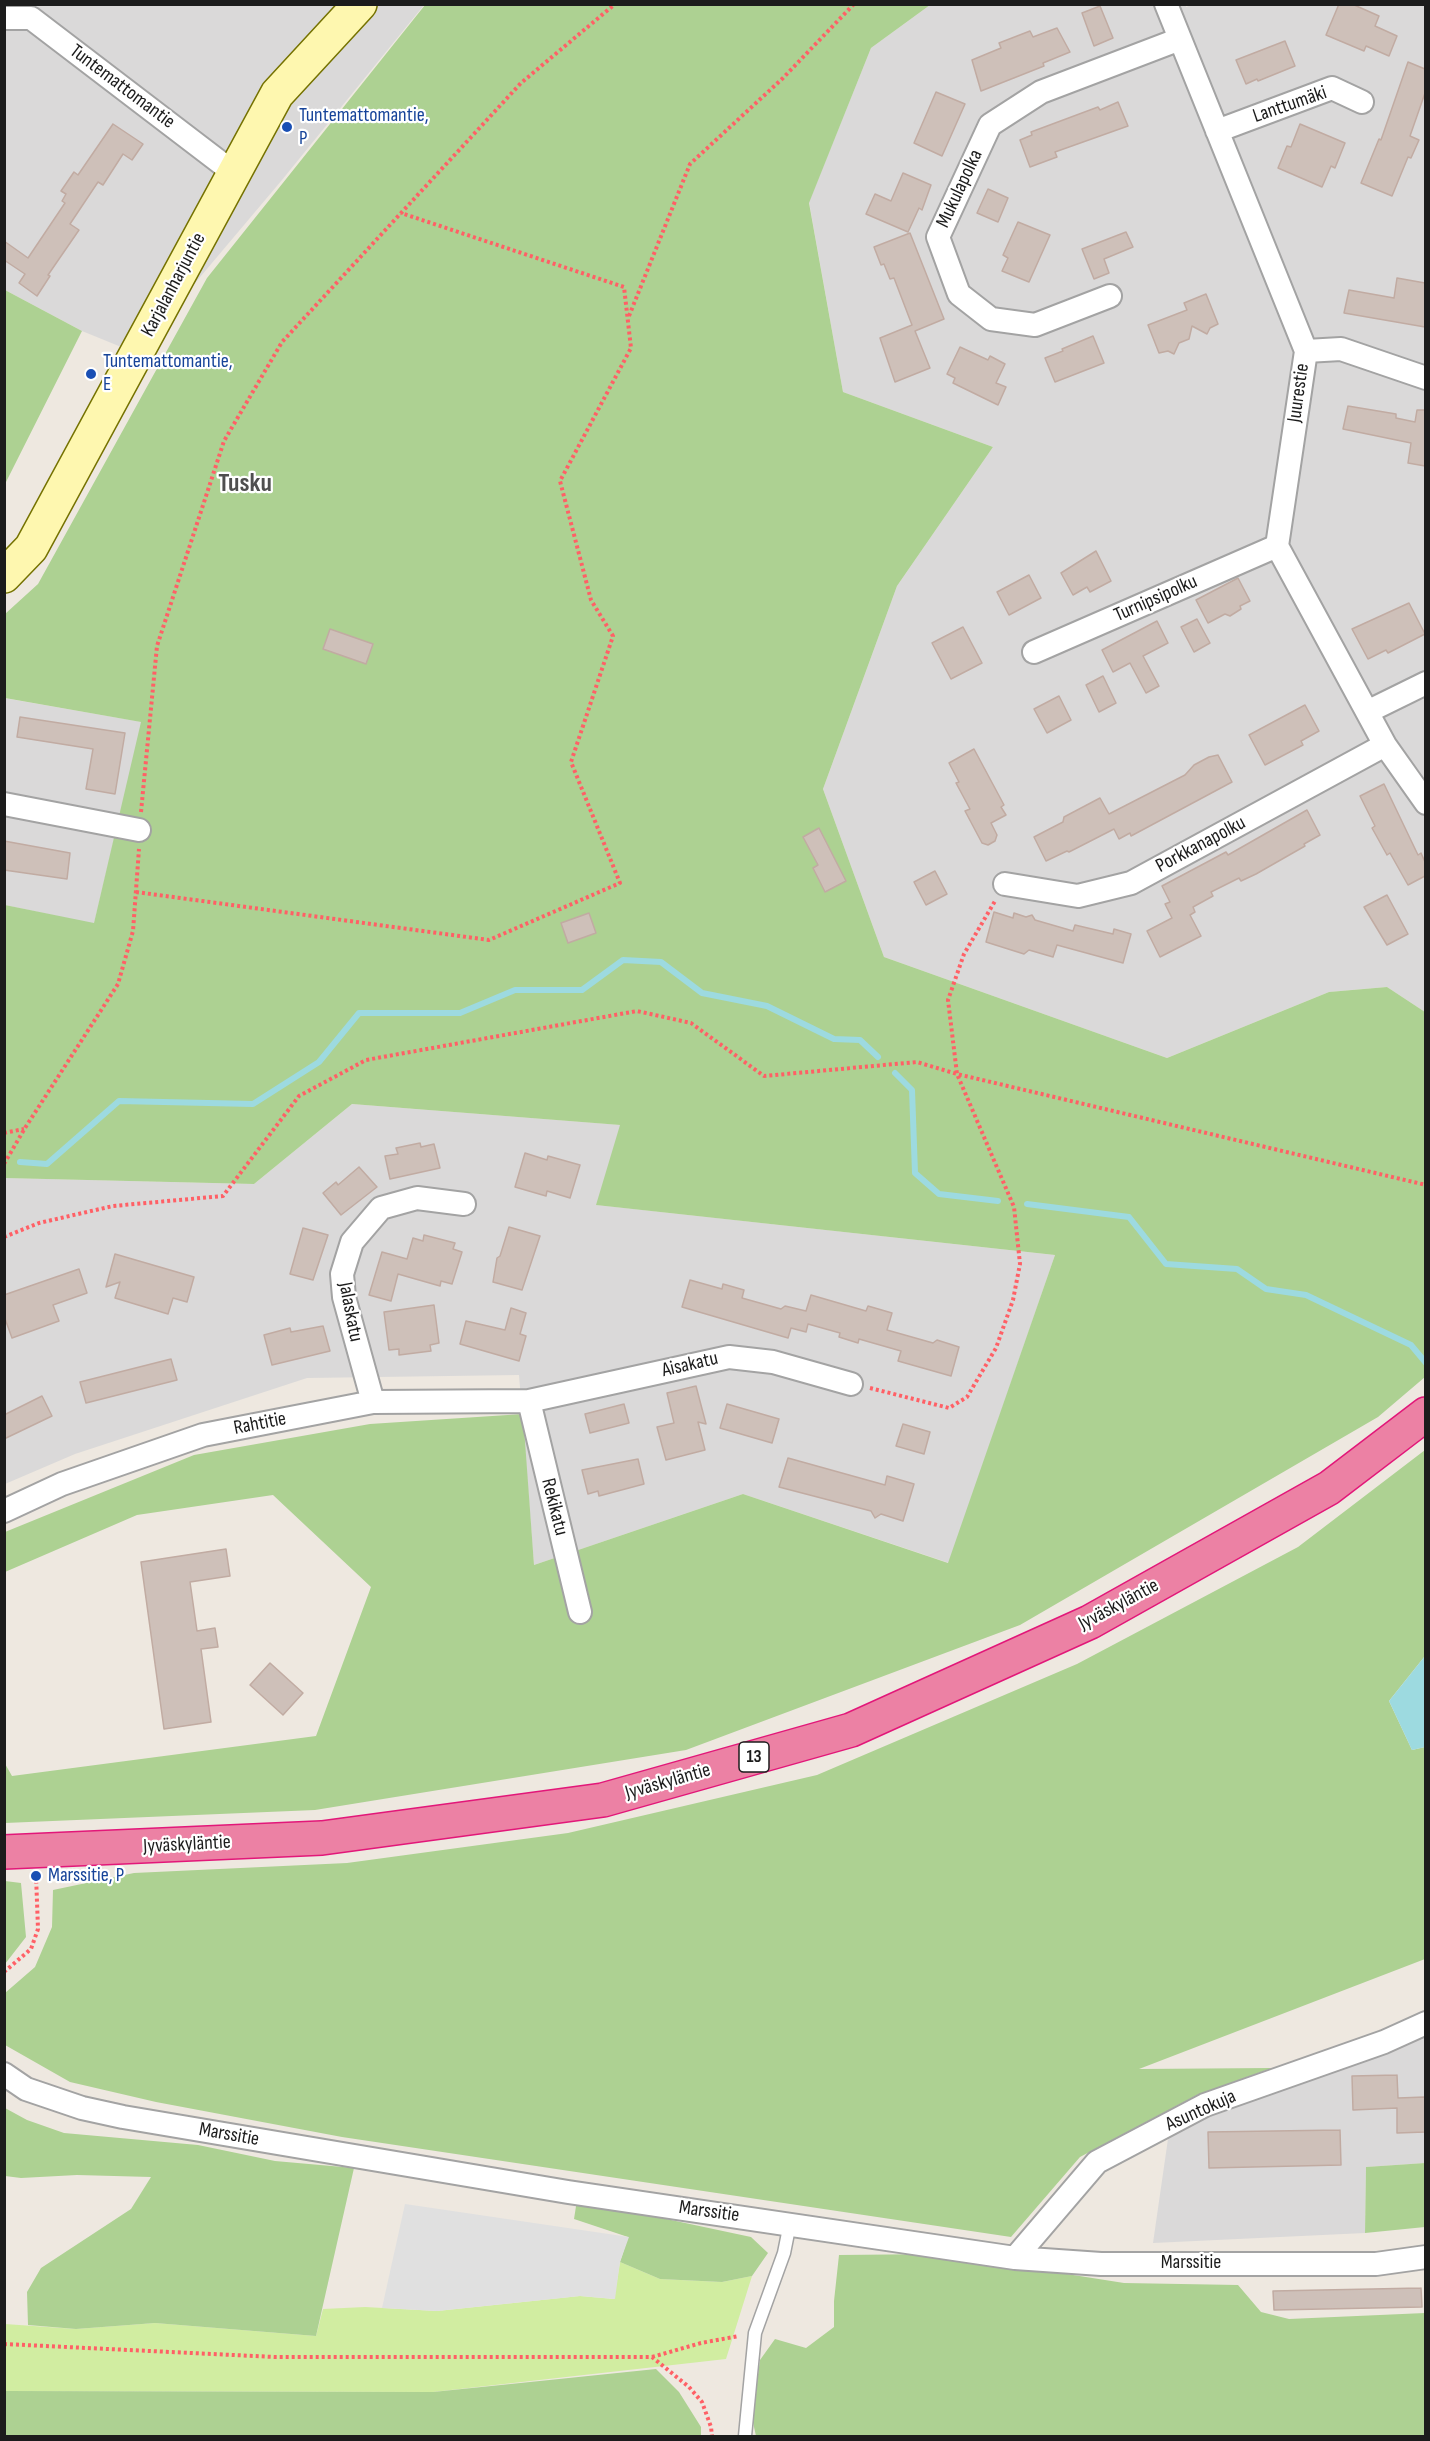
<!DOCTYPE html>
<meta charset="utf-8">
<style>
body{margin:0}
#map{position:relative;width:1430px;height:2441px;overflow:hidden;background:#eee8e0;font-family:"Sofia Sans Condensed",sans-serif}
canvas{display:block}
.frame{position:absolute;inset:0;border:6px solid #1c1c1c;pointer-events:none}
</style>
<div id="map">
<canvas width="1430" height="2441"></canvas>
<div class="frame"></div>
</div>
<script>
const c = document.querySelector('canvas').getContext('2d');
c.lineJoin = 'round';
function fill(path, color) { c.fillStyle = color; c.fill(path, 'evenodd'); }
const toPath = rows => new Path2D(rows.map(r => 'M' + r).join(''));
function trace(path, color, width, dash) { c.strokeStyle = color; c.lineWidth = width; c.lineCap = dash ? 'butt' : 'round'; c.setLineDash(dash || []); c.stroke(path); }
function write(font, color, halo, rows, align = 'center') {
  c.font = font + ' "Sofia Sans Condensed",sans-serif'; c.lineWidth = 4.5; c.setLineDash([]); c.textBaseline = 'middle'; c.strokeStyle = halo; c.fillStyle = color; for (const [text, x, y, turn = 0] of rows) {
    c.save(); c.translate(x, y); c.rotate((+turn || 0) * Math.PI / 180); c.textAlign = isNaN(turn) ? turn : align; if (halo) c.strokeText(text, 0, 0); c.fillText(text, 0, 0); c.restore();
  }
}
fill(toPath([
 [1185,4,1186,7,1195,4,1425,5,1425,1012,1387,987,1329,992,1167,1058,884,957,823,789,897,586,993,447,843,392,809,202,871,48,930,5],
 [4,5,424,5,282,180,136,353,82,331,5,290],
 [4,698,142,722,94,924,5,905],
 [352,1104,621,1125,597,1205,1055,1255,949,1563,743,1494,534,1565,519,1375,307,1378,75,1454,5,1484,5,1178,254,1184],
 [1425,2034,1425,2163,1366,2167,1365,2233,1153,2243,1169,2132]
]), '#dad9d9');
fill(toPath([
 [620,2262,660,2279,722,2282,752,2276,726,2359,433,2392,5,2391,5,2324,76,2329,155,2323,316,2336,323,2309,365,2307,437,2311,580,2296,614,2299]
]), '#d1eda1');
fill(toPath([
 [425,5,930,5,871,48,809,203,843,392,993,447,897,586,823,789,884,957,1167,1058,1329,992,1387,987,1425,1012,1425,1377,1378,1417,1020,1625,686,1750,315,1810,5,1823,4,1762,12,1776,316,1736,371,1587,273,1495,137,1515,5,1572,5,1532,194,1455,370,1424,523,1414,534,1565,743,1494,948,1563,1055,1255,596,1205,620,1125,352,1104,254,1184,4,1178,5,905,94,923,141,722,5,698,5,614,38,584,207,278],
 [5,290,82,331,5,484],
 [1425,1450,1425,1656,1389,1701,1412,1750,1425,1747,1425,1959,1139,2069,1272,2068,1197,2095,1080,2157,1011,2237,342,2137,156,2102,70,2082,5,2045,5,1993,35,1967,52,1927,53,1890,134,1873,347,1863,568,1833,817,1775,1077,1664,1298,1547],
 [5,1881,21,1883,26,1937,5,1964],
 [5,2108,27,2120,64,2133,198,2145,275,2161,354,2168,316,2336,155,2323,76,2329,28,2325,27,2292,41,2268,131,2209,151,2177,77,2175,21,2178,5,2176],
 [1425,2163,1425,2227,1365,2233,1366,2167],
 [577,2200,751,2237,768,2253,752,2276,722,2282,660,2279,620,2262,628,2237,574,2219],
 [940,2254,1124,2283,1238,2285,1261,2312,1289,2319,1425,2313,1425,2436,756,2436,752,2418,760,2360,775,2339,806,2348,834,2327,834,2301,839,2255],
 [656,2369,679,2392,701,2427,701,2436,5,2436,5,2391,433,2392]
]), '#add192');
fill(toPath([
 [405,2204,629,2237,620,2262,615,2299,580,2296,437,2311,382,2308]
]), '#e0e0e0');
fill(toPath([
 [1425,1656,1425,1747,1412,1750,1389,1701]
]), '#9ddae0');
trace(toPath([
 [895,1073,912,1090,915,1173,939,1194,998,1201],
 [20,1162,47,1164,119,1101,253,1104,319,1062,359,1013,460,1013,515,990,582,990,623,960,661,962,702,993,767,1006,834,1039,860,1040,878,1057],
 [1027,1204,1129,1217,1166,1264,1237,1269,1266,1289,1306,1295,1411,1345,1426,1363]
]), '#9ddae0', 6);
const building = toPath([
 [1339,4,1352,4,1379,16,1375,26,1397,36,1389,56,1366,46,1364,51,1326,35,1339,4],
 [1100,6,1113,38,1094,46,1082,13,1100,6],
 [1057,28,1070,52,1043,63,1044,66,981,91,972,60,1001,48,999,43,1030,31,1033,37,1057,28],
 [1285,41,1295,66,1258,81,1257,79,1246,84,1236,60,1285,41],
 [1408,62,1425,69,1425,93,1410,136,1419,140,1411,158,1408,157,1392,196,1361,183,1379,139,1381,140,1408,62],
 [936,92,965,104,942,156,914,143,936,92],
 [1118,102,1128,126,1055,152,1057,157,1030,167,1020,140,1032,135,1031,132,1098,107,1100,110,1118,102],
 [113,124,143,144,132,160,123,154,103,185,98,182,70,224,79,230,48,275,50,276,37,296,19,283,25,274,4,260,4,241,28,258,65,203,62,201,66,194,61,191,74,172,78,175,113,124],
 [1300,124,1345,143,1335,168,1331,166,1322,187,1278,168,1287,146,1291,147,1300,124],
 [903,173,931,185,922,210,919,208,908,232,866,214,875,194,891,201,903,173],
 [988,189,1008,198,998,222,977,213,988,189],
 [1018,222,1050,235,1029,282,1002,271,1008,258,1003,255,1018,222],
 [1126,232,1133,247,1104,259,1109,273,1094,279,1082,249,1126,232],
 [910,233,944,319,915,331,930,368,895,382,880,338,912,325,894,278,890,279,884,264,881,265,874,247,910,233],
 [1397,278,1425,283,1425,327,1344,313,1349,290,1394,298,1397,278],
 [1206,294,1218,324,1210,328,1207,334,1192,326,1189,339,1179,343,1174,354,1168,351,1159,353,1148,325,1187,310,1184,303,1206,294],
 [1093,336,1104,363,1055,382,1045,358,1063,351,1062,349,1093,336],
 [960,347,988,360,990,356,1005,364,996,383,1006,387,998,405,953,383,955,378,947,374,960,347],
 [1348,406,1396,414,1396,418,1415,422,1417,410,1425,410,1425,466,1408,463,1411,443,1343,429,1348,406],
 [1096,551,1111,581,1090,592,1087,587,1073,595,1061,573,1096,551],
 [1029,575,1041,598,1009,615,997,592,1029,575],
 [1238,578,1250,601,1240,606,1241,609,1230,616,1225,614,1208,623,1196,600,1238,578],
 [1409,603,1425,634,1388,653,1386,650,1368,659,1352,629,1409,603],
 [1197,619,1210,643,1194,652,1181,627,1197,619],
 [1157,621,1168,643,1143,656,1159,686,1146,693,1130,663,1113,672,1102,650,1157,621],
 [963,627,982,663,951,679,932,643,963,627],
 [330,629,373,644,366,664,323,649,330,629],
 [1103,676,1116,703,1099,712,1086,685,1103,676],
 [1059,696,1071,720,1047,733,1034,709,1059,696],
 [1305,705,1319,731,1301,741,1303,745,1265,765,1249,735,1305,705],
 [20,717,125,733,115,794,86,789,93,749,17,737,20,717],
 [974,749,1004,805,1001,807,1006,815,991,823,997,835,995,841,988,845,982,843,965,811,970,809,956,783,959,782,949,763,974,749],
 [1218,755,1232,782,1131,836,1130,833,1119,839,1114,829,1069,852,1067,851,1046,861,1034,837,1063,822,1064,817,1100,798,1109,814,1185,775,1194,765,1209,757,1218,755],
 [1384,784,1418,855,1421,853,1425,862,1425,876,1408,885,1390,853,1387,855,1372,828,1375,826,1360,796,1384,784],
 [1307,810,1320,835,1304,844,1305,846,1256,874,1241,881,1239,878,1211,892,1213,896,1193,907,1195,912,1190,915,1201,936,1160,957,1147,931,1172,918,1165,904,1170,902,1162,886,1226,852,1228,855,1307,810],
 [819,828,846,881,825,892,813,868,818,865,803,837,819,828],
 [4,841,70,853,67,879,4,870,4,841],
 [935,871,947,894,926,905,914,882,935,871],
 [1387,895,1408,934,1387,945,1364,907,1387,895],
 [994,912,1013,918,1014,913,1026,917,1032,915,1035,920,1073,931,1075,925,1113,934,1114,929,1131,934,1123,963,1057,945,1053,957,1029,950,1024,954,986,942,994,912],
 [589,913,596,933,568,943,561,923,589,913],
 [420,1143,421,1147,434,1144,440,1168,390,1179,385,1156,398,1154,396,1148,420,1143],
 [525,1153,547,1160,548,1156,580,1165,570,1198,547,1191,546,1196,515,1187,525,1153],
 [359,1167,377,1187,341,1215,323,1193,336,1182,338,1185,359,1167],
 [509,1227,540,1236,522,1290,493,1282,497,1258,500,1256,509,1227],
 [303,1228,328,1235,313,1280,290,1274,303,1228],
 [424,1235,455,1243,453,1249,462,1252,452,1284,441,1281,440,1286,398,1274,391,1301,369,1295,382,1252,407,1259,413,1238,423,1241,424,1235],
 [115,1254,194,1277,187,1302,173,1298,168,1314,115,1298,120,1282,106,1287,115,1254],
 [79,1269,87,1293,53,1305,59,1321,12,1338,4,1316,4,1295,79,1269],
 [690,1280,722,1289,723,1284,744,1290,742,1298,781,1309,785,1306,806,1311,811,1295,866,1311,868,1306,892,1313,887,1330,933,1343,937,1340,959,1347,951,1376,898,1361,901,1351,859,1339,858,1343,839,1337,840,1333,808,1324,806,1332,791,1328,788,1338,682,1307,690,1280],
 [434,1305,439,1343,430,1345,431,1351,399,1355,399,1349,389,1350,384,1312,434,1305],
 [511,1308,526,1313,520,1334,526,1336,519,1361,460,1344,466,1321,505,1330,511,1308],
 [323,1326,330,1351,272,1365,264,1335,290,1328,291,1332,323,1326],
 [171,1359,177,1380,86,1403,80,1382,171,1359],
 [696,1386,706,1424,698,1422,705,1450,666,1460,657,1427,674,1423,667,1393,696,1386],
 [42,1396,52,1416,4,1439,4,1415,42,1396],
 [624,1404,629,1423,590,1433,585,1414,624,1404],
 [727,1404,779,1419,772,1443,720,1428,727,1404],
 [903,1424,930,1432,924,1454,896,1446,903,1424],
 [788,1458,885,1485,887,1476,914,1484,903,1521,881,1514,875,1518,871,1511,779,1487,788,1458],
 [638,1459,644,1484,599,1496,598,1491,588,1494,582,1470,638,1459],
 [226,1549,230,1576,190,1582,197,1631,215,1628,218,1647,201,1649,211,1722,164,1729,141,1562,226,1549],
 [270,1663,303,1693,283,1715,250,1685,270,1663],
 [1397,2075,1398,2098,1425,2097,1425,2132,1397,2133,1397,2108,1353,2110,1352,2076,1397,2075],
 [1340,2130,1341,2165,1209,2168,1208,2132,1340,2130],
 [1421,2288,1422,2307,1274,2310,1273,2291,1421,2288]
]);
fill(building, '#cec0b9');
trace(building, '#c1aba2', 1.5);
const lane = toPath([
 [745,2436,755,2333,784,2253,790,2223]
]);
const street = toPath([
 [1166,4,1306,351,1277,546,1385,745,1426,803],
 [4,18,31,18,234,173],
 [1217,131,1332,88,1362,102],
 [1110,296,1035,325,991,319,959,294,938,237,990,125,1041,92,1180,39],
 [1306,351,1341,349,1426,378],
 [1034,652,1277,546],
 [1367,712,1426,683],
 [4,804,139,830],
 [1005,884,1078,896,1131,883,1385,745],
 [529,1401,580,1612],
 [373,1402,344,1297,342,1274,352,1242,381,1208,417,1198,464,1204],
 [4,1511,62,1484,203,1435,373,1402,529,1401,729,1357,773,1362,851,1384],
 [4,2074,26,2089,82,2108,123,2117,568,2192,1015,2258,1101,2264,1376,2264,1426,2257],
 [1015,2258,1097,2162,1205,2105,1384,2042,1426,2023]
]);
const secondary = toPath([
 [4,576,31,548,277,94,360,4]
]);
const highway = toPath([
 [4,1852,322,1838,603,1800,851,1730,1090,1622,1329,1488,1426,1414]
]);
trace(lane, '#a3a3a3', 15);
trace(street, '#a3a3a3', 26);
trace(secondary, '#757200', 36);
trace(highway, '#e21779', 36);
trace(toPath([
 [629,316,690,164,783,78,854,4],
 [141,812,157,646,224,441,282,342,521,83,615,4],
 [136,892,489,940,620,883,571,762,613,636,591,600,560,481,631,348,624,287,401,213],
 [4,1133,24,1129],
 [4,1164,25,1128,118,984,133,931,139,849],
 [4,1237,39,1223,113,1206,223,1196,299,1096,366,1060,637,1011,691,1023,764,1076,917,1062,957,1074,1426,1185],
 [870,1388,949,1408,967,1397,996,1348,1013,1300,1020,1264,1014,1207,957,1074,948,1000,964,954,995,901],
 [4,1972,31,1949,38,1929,36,1875],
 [4,2344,275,2357,652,2357,689,2387,702,2402,711,2427,712,2436],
 [652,2357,701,2343,739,2336]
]), '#ff6066', 4, [3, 3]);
trace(lane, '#fff', 12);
trace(street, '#fff', 22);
trace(secondary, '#fef7af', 33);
trace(highway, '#ec81a4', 33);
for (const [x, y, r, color] of [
 [287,127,6,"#1a4fb4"],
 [91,374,6,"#1a4fb4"],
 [36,1876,6,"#1a4fb4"]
]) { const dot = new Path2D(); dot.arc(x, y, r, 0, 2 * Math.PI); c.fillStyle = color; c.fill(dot); trace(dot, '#fff', 2); }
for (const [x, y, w] of [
 [754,1757,30]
]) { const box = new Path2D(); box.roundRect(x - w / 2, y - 15, w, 30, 4.5); c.fillStyle = '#fff'; c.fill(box); trace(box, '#1c1c1c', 1.5); }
write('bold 18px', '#1c1c1c', null, [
 ["13",754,1757]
]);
write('20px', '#1c1c1c', '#fff', [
 ["Tuntemattomantie",122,87,37],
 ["Lanttumäki",1290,105,-19],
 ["Mukulapolka",960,189,-65],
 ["Karjalanharjuntie",174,285,-62],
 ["Juurestie",1299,393,-82],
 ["Turnipsipolku",1156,599,-24],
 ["Porkkanapolku",1201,845,-28],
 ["Jalaskatu",350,1312,79],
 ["Aisakatu",690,1365,-13],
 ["Rahtitie",260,1424,-11],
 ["Rekikatu",554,1507,76],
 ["Jyväskyläntie",1119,1605,-28],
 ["Jyväskyläntie",668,1782,-16],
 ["Jyväskyläntie",187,1845,-3],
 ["Asuntokuja",1201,2111,-24],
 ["Marssitie",229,2135,10],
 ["Marssitie",709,2212,8],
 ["Marssitie",1191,2263]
]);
write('20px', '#164399', '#fff', [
 ["Tuntemattomantie,",299,116],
 ["P",299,139],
 ["Tuntemattomantie,",103,362],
 ["E",103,385],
 ["Marssitie, P",48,1876]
], 'left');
write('bold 26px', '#4f4f4f', '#fff', [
 ["Tusku",245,484]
]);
</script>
